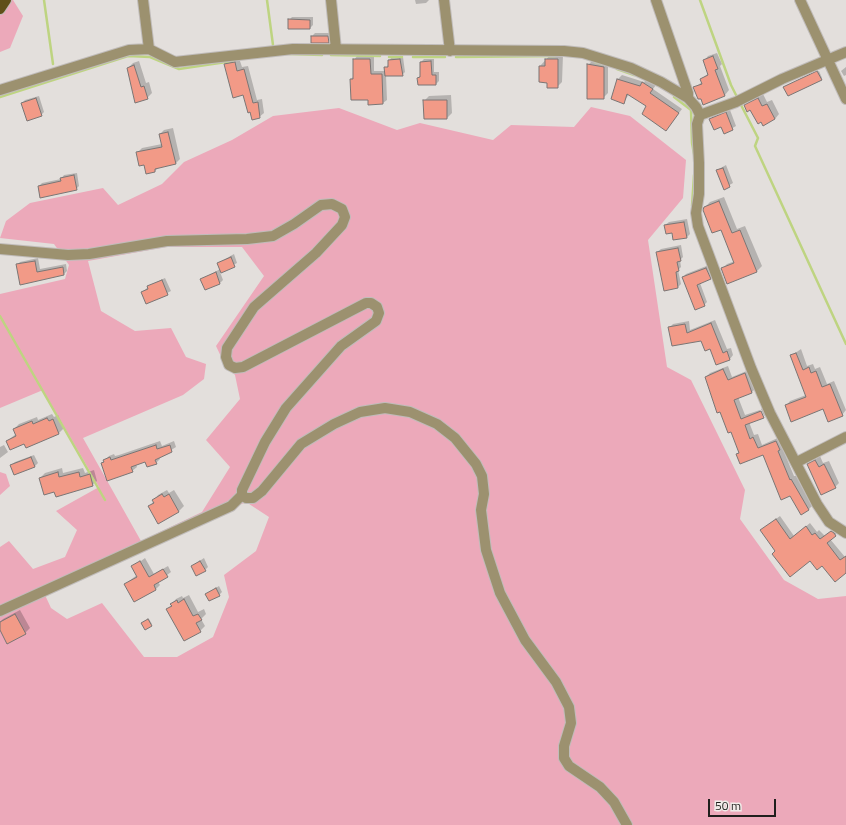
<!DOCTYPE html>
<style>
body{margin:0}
#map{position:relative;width:846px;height:825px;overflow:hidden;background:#e3dfdc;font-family:"Titillium Web",sans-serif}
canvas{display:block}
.scale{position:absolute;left:708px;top:799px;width:68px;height:18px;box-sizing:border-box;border:2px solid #201f1d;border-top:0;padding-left:5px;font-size:12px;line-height:14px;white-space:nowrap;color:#201f1d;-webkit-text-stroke:3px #f1ece9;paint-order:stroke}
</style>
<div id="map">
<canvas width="846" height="825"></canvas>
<div class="scale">50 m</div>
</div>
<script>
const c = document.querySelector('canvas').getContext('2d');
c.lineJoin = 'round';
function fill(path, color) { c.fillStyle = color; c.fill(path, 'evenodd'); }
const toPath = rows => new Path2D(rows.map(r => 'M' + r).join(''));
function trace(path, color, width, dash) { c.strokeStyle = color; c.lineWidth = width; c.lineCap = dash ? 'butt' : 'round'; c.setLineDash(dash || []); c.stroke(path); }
fill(toPath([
 [0,0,13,0,23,16,10,48,0,52],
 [591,107,630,116,686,160,683,198,648,240,667,367,691,380,745,490,740,519,784,580,818,599,846,596,846,825,0,825,0,547,9,541,33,569,65,557,77,530,56,511,99,487,43,390,0,408,0,294,65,279,69,265,54,244,0,238,6,221,30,203,103,188,118,205,162,184,184,162,232,140,273,116,339,108,397,130,420,123,493,140,511,125,574,127],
 [166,247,242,247,264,276,216,346,225,365,235,375,240,399,206,440,230,467,202,512,141,541,83,438,183,395,204,379,206,364,186,357,171,328,135,331,101,311,88,261],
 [246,502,269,517,256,551,224,575,229,597,213,637,177,657,144,657,102,603,67,619,51,608,45,595],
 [0,472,6,474,10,486,0,495]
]), '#eca9ba');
fill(toPath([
 [415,0,429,0,426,3,416,4],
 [292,17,313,17,313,25,310,28,289,20],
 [315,33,331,33,331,39,328,42,312,42,312,36],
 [717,53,722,64,720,66,729,90,725,95,703,103,694,88,702,82,701,79,709,73,704,61,708,56],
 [551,54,563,55,562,82,557,87,540,66],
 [374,55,374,71,385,71,391,58,403,57,405,72,402,75,386,75,387,100,383,103,369,98,351,79,354,76,354,60,357,56],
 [239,58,242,67,248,66,257,100,262,99,264,113,259,117,225,64,229,60],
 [424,59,434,59,434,72,439,72,439,81,436,84,418,78,421,75,421,62],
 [593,60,608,62,608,93,603,98,588,65],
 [139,61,146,83,149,82,152,93,147,98,128,68,133,63],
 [846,67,846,75,844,76,841,71],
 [819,71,822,78,821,80,785,87],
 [622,75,644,82,647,79,656,85,653,89,682,109,666,130,647,106,629,94,624,102,612,98,618,79],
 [763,94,767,102,772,100,779,114,775,119,745,106,750,101],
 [451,95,452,113,447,118,425,118,424,101,429,96],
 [39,96,44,112,41,115,22,103,25,100],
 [730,110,736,126,724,133,721,126,710,119,713,116],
 [173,128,180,159,175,164,159,167,155,171,137,153,142,148,162,144,160,134,164,130],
 [726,165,733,183,724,188,717,170],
 [77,173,79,186,76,189,39,186,42,183,61,179,64,175],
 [724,197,737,229,745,226,762,266,757,271,727,283,722,269,727,264,735,261,722,229,704,208,710,202],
 [687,219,690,234,687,237,674,239,673,232,665,225,669,222],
 [681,245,683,257,680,260,681,267,678,270,681,284,678,287,665,290,657,252,661,249],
 [234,254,237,263,220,272,223,280,220,283,205,289,201,280,220,269,218,263],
 [38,258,40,269,66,264,67,271,64,274,21,283,17,265,20,262],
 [709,265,713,276,700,283,707,302,704,305,683,277,686,274],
 [165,278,171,291,147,303,142,292,152,284],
 [715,320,727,349,731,348,733,355,730,359,710,348,701,340,669,328,673,324,689,321,690,330],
 [801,349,807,366,813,364,815,369,820,367,827,384,834,381,846,410,842,415,824,408,786,406,790,401,806,395,791,356],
 [728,366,732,377,749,370,756,388,752,392,738,397,745,415,760,410,762,416,764,416,749,422,754,435,758,434,762,445,780,437,782,447,794,476,796,476,812,506,808,510,791,494,763,454,737,454,740,452,706,377,710,373],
 [765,407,767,413,764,416,761,409],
 [52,414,54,417,58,415,64,428,59,433,25,442,7,441,16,434,14,429,19,424,37,417,38,420],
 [160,441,162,446,174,441,176,447,160,457,160,459,156,463,146,461,136,464,137,467,132,471,102,463,109,456,114,454,115,456,119,455],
 [4,445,8,452,0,458,0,447],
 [34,455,38,463,35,466,11,465,15,462],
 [820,456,823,463,829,461,839,483,835,487,809,464],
 [62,468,63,473,83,468,85,473,94,470,97,481,92,485,40,478,45,473],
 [167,490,169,493,174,490,184,506,179,511,159,522,150,506,158,495],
 [780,516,794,536,810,523,817,532,819,530,825,536,835,528,839,532,830,539,845,557,846,556,846,571,810,559,776,551,765,527],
 [145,558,154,574,168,566,171,572,158,582,160,585,156,589,125,584,137,575,133,567],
 [204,558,208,567,205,570,192,566],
 [219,586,222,592,219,595,206,594],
 [189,595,198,612,204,609,206,614,201,619,205,626,200,631,184,640,167,610,176,599,182,596,183,598],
 [20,610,30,628,25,633,0,628,0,622,3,619],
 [149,619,152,624,151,625,144,622]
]), '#0003');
trace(toPath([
 [44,0,53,64],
 [267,0,273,45],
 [700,0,731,85,738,99],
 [290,54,322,55],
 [331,55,380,56],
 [389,57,402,57],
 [413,57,445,57],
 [456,57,555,56],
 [595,62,602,64],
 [617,69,634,75],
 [0,97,128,56,150,57,179,69,233,61],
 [674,97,691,110,692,143,694,154],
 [740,103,758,138,755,146,846,344],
 [692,206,694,175],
 [0,316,105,500]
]), '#bed481', 2.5);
const building = toPath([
 [288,19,310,20,310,29,288,29,288,19],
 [311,36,328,36,329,43,311,43,311,36],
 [713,56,718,69,715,70,725,96,703,105,701,99,698,99,693,87,702,84,700,79,708,75,703,60,713,56],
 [353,59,370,59,371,74,382,74,383,104,368,105,368,100,351,100,350,79,353,79,353,59],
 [400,59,403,76,385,76,384,67,388,67,388,60,400,59],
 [545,59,558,59,558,88,547,88,547,83,539,82,539,66,545,66,545,59],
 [431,61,432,75,436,75,436,85,418,85,417,78,420,77,420,62,431,61],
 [235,62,237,71,244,69,253,103,258,102,260,118,252,120,250,112,248,113,243,95,233,98,224,64,235,62],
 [587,64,604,67,604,99,587,99,587,64],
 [134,65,141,87,144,86,148,99,135,103,127,68,134,65],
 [817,71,822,80,788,96,783,87,817,71],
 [617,79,640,86,642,82,653,89,650,93,679,113,666,131,642,114,646,106,627,94,624,104,611,99,617,79],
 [36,98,42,116,27,121,21,103,36,98],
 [758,98,762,106,767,104,775,119,763,126,761,122,758,124,750,110,747,112,744,105,758,98],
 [423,100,447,100,447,119,424,119,423,100],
 [726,112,733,130,724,134,721,127,714,130,709,119,726,112],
 [168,132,176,164,155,169,155,172,146,174,144,165,139,166,136,152,162,147,159,134,168,132],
 [723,168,730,187,724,190,716,170,723,168],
 [74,175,77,190,40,198,38,186,61,181,60,178,74,175],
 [719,201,732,233,740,230,757,272,727,284,721,268,734,263,721,230,712,233,703,210,704,207,719,201],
 [684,222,687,238,673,240,672,233,666,234,664,225,684,222],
 [678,248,681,261,677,262,679,271,676,272,678,288,664,291,656,252,678,248],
 [231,257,235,267,221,273,217,263,231,257],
 [35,261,37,272,63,267,64,275,20,285,16,264,35,261],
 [706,268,711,279,697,285,705,306,695,310,682,277,706,268],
 [216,272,220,284,205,290,200,279,216,272],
 [162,280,168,295,146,304,141,292,148,289,147,286,162,280],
 [711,323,723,353,727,351,730,360,716,365,710,349,705,351,701,341,672,346,668,327,685,324,687,333,711,323],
 [796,353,803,370,809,367,811,373,816,371,822,387,830,384,843,416,828,422,823,409,791,422,785,405,806,397,790,355,796,353],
 [723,369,728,380,745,373,752,393,734,400,741,419,761,411,764,418,745,425,750,439,753,437,758,448,776,441,780,450,778,451,790,480,791,479,809,510,801,515,790,496,781,500,763,455,740,464,736,454,739,453,731,432,728,433,720,412,717,413,705,377,723,369],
 [47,418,49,421,53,419,59,434,26,448,24,444,10,450,6,441,16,436,13,429,32,421,33,424,47,418],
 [156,445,157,449,170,445,172,452,155,460,157,464,147,467,145,462,131,467,133,472,107,481,101,463,104,462,103,460,110,457,111,460,156,445],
 [31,457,35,467,14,475,10,465,31,457],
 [815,460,819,467,824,464,836,488,821,495,807,464,815,460],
 [58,472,59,477,79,472,80,477,90,474,93,486,56,497,54,492,44,495,39,478,58,472],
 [162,494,164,497,169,494,179,512,158,524,148,506,154,503,152,500,162,494],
 [776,519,790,539,806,526,812,535,815,533,820,539,831,531,834,533,836,536,827,543,840,560,846,556,846,573,835,582,822,566,817,570,810,561,790,577,772,554,775,551,760,530,776,519],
 [140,561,149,577,163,569,168,577,154,585,156,590,134,602,124,584,137,577,131,566,140,561],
 [200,561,206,571,196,576,191,566,200,561],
 [216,588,220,596,209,601,205,594,216,588],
 [184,599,193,616,198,614,202,620,196,623,201,632,184,641,166,609,172,606,170,604,177,600,178,603,184,599],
 [15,614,26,634,7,644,0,630,0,622,15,614],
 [148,619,152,626,145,630,141,623,148,619]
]);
fill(building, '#f29a87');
trace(building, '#7a7574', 1);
const minor = toPath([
 [143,0,149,49],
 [331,0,336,49],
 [444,0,450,51],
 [656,0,688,93,688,98],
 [800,0,846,99],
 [0,90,129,50,149,49,175,62,293,49,564,51,583,53,631,68,661,82,688,98,696,107,700,115,697,124,699,163,699,194,696,213,698,226,751,368,770,413,817,504,829,522,846,533],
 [700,115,736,102,782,79,846,52],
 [0,249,68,255,89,254,167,241,247,239,273,236,294,224,321,205,332,204,342,209,345,217,342,225,316,253,254,307,227,348,226,357,229,365,235,368,243,367,366,303,371,303,377,307,379,313,376,321,341,346,286,408,265,442,242,490,242,495,231,506,0,611],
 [797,462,846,437],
 [242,495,246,498,253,498,262,491,301,444,334,424,360,412,385,408,410,412,437,424,455,438,476,464,482,476,484,494,481,510,486,550,500,593,525,640,556,682,569,707,571,723,564,746,564,758,569,766,600,787,614,802,627,825]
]);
const major = toPath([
 [0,9,6,0]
]);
trace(minor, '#c0bcba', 12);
trace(major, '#c0bcba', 12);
trace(minor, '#9c916f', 10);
trace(major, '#605019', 10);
</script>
